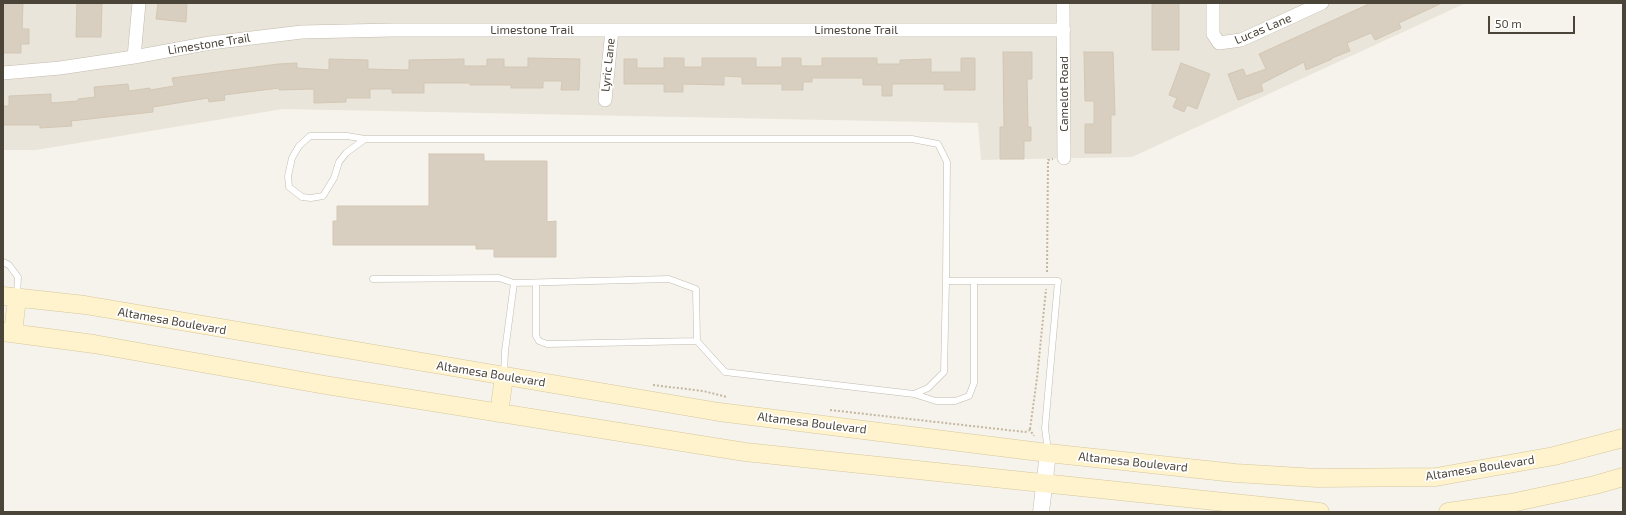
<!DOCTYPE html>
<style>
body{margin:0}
#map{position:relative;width:1626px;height:515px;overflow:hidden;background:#f6f3ec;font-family:"Exo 2",sans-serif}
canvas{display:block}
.frame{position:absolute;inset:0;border:4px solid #4b4439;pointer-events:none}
.scale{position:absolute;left:1488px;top:16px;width:87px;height:18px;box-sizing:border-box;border:2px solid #4b4439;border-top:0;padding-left:5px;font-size:12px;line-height:14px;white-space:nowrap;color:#4b4439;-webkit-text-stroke:3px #fff;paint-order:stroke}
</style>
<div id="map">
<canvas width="1626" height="515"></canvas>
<div class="frame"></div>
<div class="scale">50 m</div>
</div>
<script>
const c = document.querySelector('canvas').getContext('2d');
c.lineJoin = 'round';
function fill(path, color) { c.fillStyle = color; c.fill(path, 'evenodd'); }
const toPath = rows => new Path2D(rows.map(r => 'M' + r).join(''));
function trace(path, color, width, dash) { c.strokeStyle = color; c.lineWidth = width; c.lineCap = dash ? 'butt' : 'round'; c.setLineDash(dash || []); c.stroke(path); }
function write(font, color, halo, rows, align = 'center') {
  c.font = font + ' "Exo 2",sans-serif'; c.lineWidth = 3.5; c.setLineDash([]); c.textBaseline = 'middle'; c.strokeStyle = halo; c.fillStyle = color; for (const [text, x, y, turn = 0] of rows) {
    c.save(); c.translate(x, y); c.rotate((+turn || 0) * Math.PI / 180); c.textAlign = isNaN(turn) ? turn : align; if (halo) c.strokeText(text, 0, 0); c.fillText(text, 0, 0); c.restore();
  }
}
fill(toPath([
 [3,3,1466,3,1132,157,981,160,978,123,283,109,36,150,3,150]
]), '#eae5da');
const building = toPath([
 [3,3,23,3,22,29,29,29,29,44,21,44,21,53,3,53,3,3],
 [77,3,102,4,101,37,76,37,77,3],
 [158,3,187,3,186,22,156,19,158,3],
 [1152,3,1179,3,1179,50,1152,50,1152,3],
 [1371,3,1442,3,1399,23,1401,28,1375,40,1371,33,1347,43,1350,51,1332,58,1332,59,1306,70,1304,62,1261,84,1263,91,1238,100,1228,74,1243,69,1246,76,1266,69,1259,54,1371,3],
 [1003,52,1032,52,1032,79,1027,79,1028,127,1031,127,1031,141,1024,141,1024,159,1000,159,1000,127,1004,127,1003,52],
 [1084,52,1113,52,1115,115,1111,115,1111,153,1085,153,1085,124,1094,124,1094,101,1085,101,1084,52],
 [528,58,580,59,579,90,561,90,562,81,543,81,543,88,511,88,511,85,470,85,470,83,424,83,424,93,392,93,392,89,370,89,370,98,346,98,346,102,314,103,314,89,279,90,279,88,224,95,225,100,209,102,208,98,153,107,153,112,71,121,72,126,40,128,40,125,3,125,3,106,9,106,9,96,51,94,51,103,78,101,78,99,95,97,94,87,128,84,129,91,150,88,150,90,174,86,172,78,278,64,297,63,297,68,329,70,329,59,368,60,368,69,409,70,409,60,464,59,464,66,487,66,487,59,504,59,504,67,528,67,528,58],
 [664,58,684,58,684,67,702,67,702,58,756,58,756,67,782,67,782,58,801,58,801,66,822,66,822,58,877,58,877,64,900,64,900,60,931,59,931,72,961,72,961,58,975,58,975,90,944,90,944,84,892,84,892,96,882,96,882,85,863,85,863,78,812,78,812,82,803,82,803,90,782,90,782,84,742,84,742,77,724,76,724,85,683,84,683,92,664,92,664,84,624,84,624,59,637,59,637,68,664,68,664,58],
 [1181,63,1210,74,1197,109,1187,105,1184,112,1173,107,1177,98,1169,95,1181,63],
 [429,154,484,154,484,161,547,161,547,222,556,221,556,257,494,257,494,249,476,249,476,245,333,245,333,221,337,221,337,206,429,206,429,154]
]);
fill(building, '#d8cfc1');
trace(building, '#d3c7b4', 1);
const service = toPath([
 [365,139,346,153,339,162,334,178,323,196,311,198,302,197,289,187,288,176,292,158,299,146,310,136,347,136,365,139,912,139,938,144,947,162,946,281,1058,281,1045,428,1048,451],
 [3,262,9,265,18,277,17,296],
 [373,279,499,278,514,283],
 [946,281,944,372,928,388,914,394,936,401,955,401,969,396,974,383,974,281],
 [697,341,725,372,914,394],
 [504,375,505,351,514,283,669,279,696,289,697,341,547,344,539,341,536,336,536,283]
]);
const minor = toPath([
 [1063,3,1064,158],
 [1213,3,1213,34,1219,43,1241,40,1322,3],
 [134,57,139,3],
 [3,73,60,68,134,57,210,43,302,32,393,30,1064,30],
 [605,100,612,30]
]);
const tertiary = toPath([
 [1041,512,1048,453]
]);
const secondary = toPath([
 [3,296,85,305,719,412,1048,453,1235,473,1317,478,1436,477,1554,456,1623,438],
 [3,332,94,344,325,385,745,452,1320,512],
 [13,333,17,298],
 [499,413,504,377],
 [1448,512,1511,503,1595,485,1623,477]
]);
trace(service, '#c2bbae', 7);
trace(minor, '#c2bbae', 14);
trace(tertiary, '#c2bbae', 17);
trace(secondary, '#d6c79b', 19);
trace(toPath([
 [1047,272,1048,160,1053,159],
 [653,385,703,391,727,397],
 [830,410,1025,432,1030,430,1034,436],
 [1030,429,1037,378,1046,289]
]), '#c4b79f', 2, [2, 2]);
trace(service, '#fff', 6);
trace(minor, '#fff', 13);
trace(tertiary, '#fff', 16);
trace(secondary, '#fff3cd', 18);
write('12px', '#4b4439', '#fff', [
 ["Lucas Lane",1263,29,-23],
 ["Limestone Trail",532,30],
 ["Limestone Trail",856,30],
 ["Limestone Trail",209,44,-9],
 ["Lyric Lane",608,65,-84],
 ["Camelot Road",1064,94,-90],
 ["Altamesa Boulevard",172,321,10],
 ["Altamesa Boulevard",491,374,9],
 ["Altamesa Boulevard",812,423,7],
 ["Altamesa Boulevard",1133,462,6],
 ["Altamesa Boulevard",1480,468,-9]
]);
</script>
